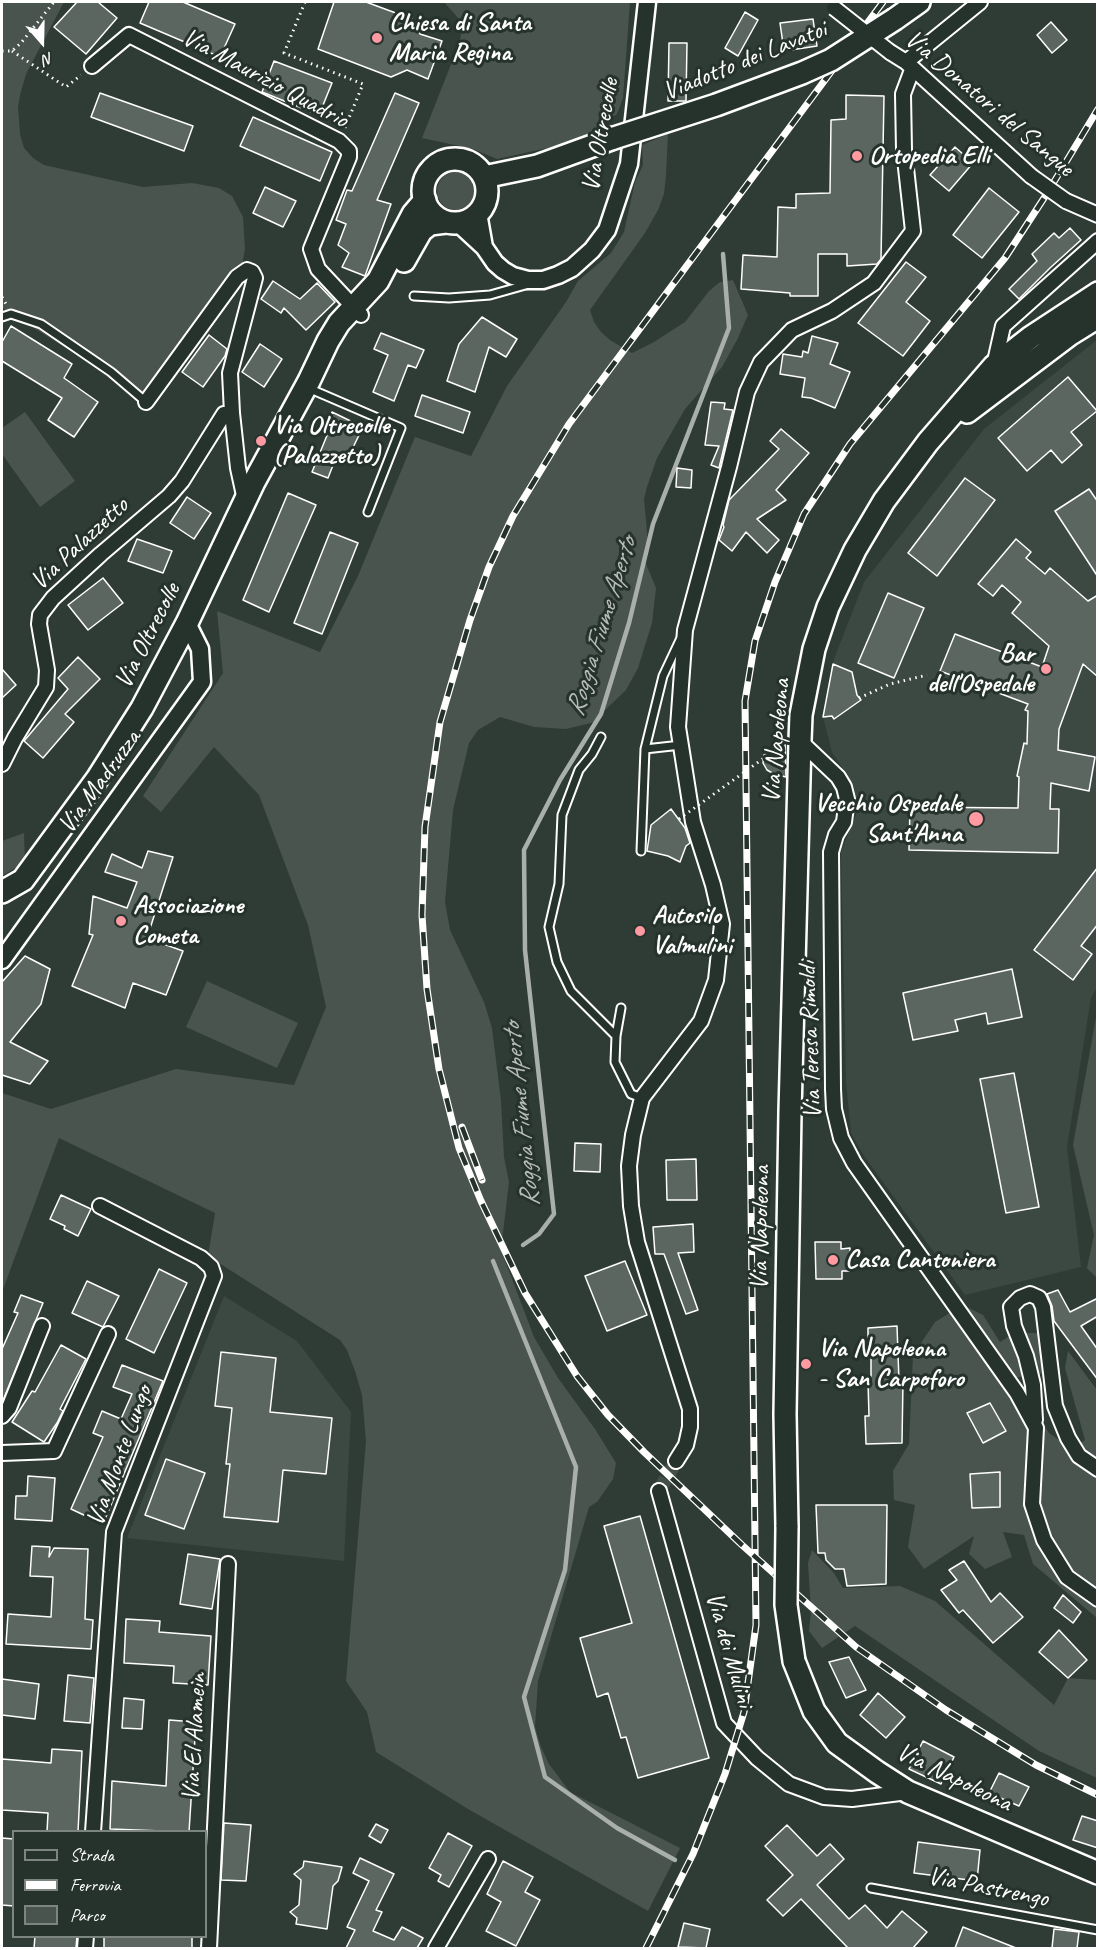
<!DOCTYPE html>
<style>
body{margin:0}
#map{position:relative;width:1099px;height:1950px;overflow:hidden;background:#2f3b35;font-family:Caveat,sans-serif}
canvas{display:block}
.frame{position:absolute;inset:0;border:3px solid #fff;pointer-events:none}
.legend{position:absolute;left:12px;top:1830px;width:195px;height:108px;box-sizing:border-box;background:#26332d;border:2px solid #7d8581;margin:0;padding:8px 10px;list-style:none;font-size:18px;color:#fff}
.legend li{display:flex;align-items:center;gap:12px;height:30px}
.legend b{width:30px;border:2px solid #7d8581}
.north{position:absolute;left:12px;top:12px;width:60px;height:60px;-webkit-text-stroke:4px #26332d;paint-order:stroke;rotate:160deg;font-size:16px;font-weight:700;line-height:24px;text-align:center;color:#fff}
.north::after{content:'';display:block;margin:auto;width:21px;height:27px;background:#fff;clip-path:polygon(50% 0,100% 100%,50% 72%,0 100%)}
</style>
<div id="map">
<canvas width="1099" height="1950"></canvas>
<div class="frame"></div>
<ul class="legend">
<li><b style="height:8px;background:#26332d"></b>Strada</li>
<li><b style="height:8px;background:#fff"></b>Ferrovia</li>
<li><b style="height:16px;background:#4a544f"></b>Parco</li>
</ul>
<div class="north">N</div>
</div>
<script>
const c = document.querySelector('canvas').getContext('2d');
c.lineJoin = 'round';
function fill(path, color) { c.fillStyle = color; c.fill(path, 'evenodd'); }
const toPath = rows => new Path2D(rows.map(r => 'M' + r).join(''));
function trace(path, color, width, dash) { c.strokeStyle = color; c.lineWidth = width; c.lineCap = dash ? 'butt' : 'round'; c.setLineDash(dash || []); c.stroke(path); }
function write(font, color, halo, rows, align = 'center') {
  c.font = font + ' Caveat,sans-serif'; c.lineWidth = 6; c.setLineDash([]); c.textBaseline = 'middle'; c.strokeStyle = halo; c.fillStyle = color; for (const [text, x, y, turn = 0] of rows) {
    c.save(); c.translate(x, y); c.rotate((+turn || 0) * Math.PI / 180); c.textAlign = isNaN(turn) ? turn : align; if (halo) c.strokeText(text, 0, 0); c.fillText(text, 0, 0); c.restore();
  }
}
fill(toPath([
 [1097,340,1098,986,1091,998,1067,1147,1081,1267,965,1295,864,1156,851,1133,846,1082,841,852,856,814,856,798,853,784,832,752,823,717,834,659,864,582,984,429],
 [224,1296,297,1341,351,1412,344,1561,127,1538],
 [221,1352,276,1358,270,1412,326,1474,283,1470,277,1522,224,1517,230,1464,226,1463,232,1408,215,1406],
 [166,1459,204,1473,145,1514]
]), '#3c4842');
fill(toPath([
 [2,2,64,2,26,74,20,95,18,107,20,134,24,148,33,158,44,165,143,187,192,183,219,188,232,196,243,217,245,249,240,275,143,396,2,308],
 [444,2,630,2,623,98,617,114,586,136,561,145,497,159,473,149,422,138,459,44,462,30,458,18],
 [668,134,666,175,664,194,658,210,645,233,590,310,594,322,601,332,610,340,632,353,654,342,685,322,709,291,720,282,733,280,748,315,737,340,722,367,685,409,657,458,647,487,644,499,648,543,644,559,656,588,652,623,638,668,626,690,601,714,595,722,566,729,534,727,500,717,478,730,469,743,453,810,445,902,450,930,484,1002,492,1028,501,1101,504,1157,509,1182,501,1250,534,1337,558,1378,595,1429,616,1463,613,1479,597,1502,589,1507,538,1681,535,1727,541,1747,549,1764,570,1792,680,1848,648,1911,468,1809,376,1752,367,1712,346,1681,366,1441,362,1395,355,1371,347,1350,340,1340,208,1256,215,1213,59,1138,2,1292,2,1093,51,1109,176,1069,294,1085,326,1007,308,925,259,795,214,747,161,812,143,796,223,673,217,611,320,652,358,576,415,437,471,456,507,386,566,302,578,281,611,253,624,232,635,182,643,165,642,145],
 '437 191a19 19 0 1 1 38 0a19 19 0 1 1-38 0Z',
 [25,412,75,481,40,507,2,454,2,428],
 [24,833,25,862,2,876,2,841],
 [207,981,298,1023,277,1068,186,1027],
 [1097,1012,1098,1278,1097,1278,1087,1268,1094,1235,1073,1145],
 [963,1305,983,1315,1000,1342,1014,1333,1041,1333,1049,1368,1040,1374,1013,1378,1049,1433,1072,1449,1085,1440,1065,1368,1068,1351,1097,1390,1097,1618,1033,1564,1024,1535,1003,1532,1012,1557,985,1569,969,1554,974,1536,924,1569,908,1547,915,1505,894,1500,893,1471,909,1444,913,1355,935,1322],
 [812,1550,834,1573,843,1588,900,1586,935,1601,1054,1705,1068,1678,1097,1680,1097,1778,1039,1751,855,1626,822,1648,809,1631,811,1611,808,1563]
]), '#4a544f');
trace(toPath([
 [523,1245,539,1234,554,1214,525,950,524,850,560,780,601,714,629,623,653,524,729,328,723,254],
 [493,1261,576,1467,565,1570,524,1697,545,1777,617,1828,675,1860]
]), '#a9afac', 4.5);
const building = toPath([
 [77,2,98,2,117,18,86,54,54,27,77,2],
 [149,2,183,2,235,24,220,57,140,23,149,2],
 [334,2,366,2,412,19,420,34,442,41,428,79,407,70,391,77,318,49,334,2],
 [745,12,758,20,738,56,725,48,745,12],
 [813,19,817,46,784,51,780,23,813,19],
 [1051,22,1067,40,1052,53,1037,35,1051,22],
 [669,43,687,43,686,101,668,101,669,43],
 [274,61,332,83,319,115,262,92,274,61],
 [100,93,193,126,184,151,91,117,100,93],
 [395,93,419,103,377,200,391,204,365,276,342,267,349,253,338,245,346,224,336,220,347,190,352,191,395,93],
 [846,95,884,96,881,259,877,264,847,266,847,254,818,254,818,296,790,296,790,293,741,289,743,255,777,257,778,207,796,208,796,194,830,193,831,120,846,119,846,95],
 [253,117,332,152,320,181,240,146,253,117],
 [955,147,973,163,949,191,930,175,955,147],
 [265,187,296,201,283,227,253,213,265,187],
 [989,188,1019,212,982,258,953,235,989,188],
 [1070,228,1081,240,1050,268,1019,299,1009,289,1037,261,1032,254,1054,233,1059,238,1070,228],
 [906,262,926,277,906,302,930,321,903,356,858,323,906,262],
 [273,281,300,299,317,283,335,302,306,330,284,308,281,313,261,299,273,281],
 [482,317,517,339,506,357,489,347,475,392,447,381,459,344,482,317],
 [11,326,72,364,64,378,98,402,74,437,48,420,62,398,2,361,2,342,11,326],
 [381,333,424,350,416,368,408,365,394,401,373,392,388,355,374,349,381,333],
 [209,335,227,349,225,356,203,387,182,372,209,335],
 [812,336,838,343,830,364,850,372,835,408,811,398,802,397,805,378,780,374,783,354,802,357,803,351,808,353,812,336],
 [260,344,282,359,264,387,242,372,260,344],
 [1068,377,1097,411,1071,432,1082,445,1062,463,1051,450,1027,471,998,438,1068,377],
 [422,395,470,412,463,433,415,416,422,395],
 [711,402,725,403,724,409,733,410,719,468,711,465,719,446,705,445,711,402],
 [332,412,363,427,345,464,335,460,328,478,312,472,328,433,324,430,332,412],
 [781,429,809,453,776,490,786,500,757,519,779,540,767,553,746,532,732,551,719,540,724,527,723,525,729,500,779,449,770,441,781,429],
 [677,468,692,470,691,488,676,487,677,468],
 [965,478,995,500,937,576,908,553,965,478],
 [1089,489,1098,502,1098,577,1055,511,1089,489],
 [288,493,316,505,269,612,243,600,288,493],
 [187,497,211,513,194,539,170,523,187,497],
 [330,532,358,543,322,634,294,623,330,532],
 [137,539,172,551,163,573,128,561,137,539],
 [1016,539,1031,552,1026,558,1045,574,1050,568,1088,601,1098,595,1098,677,1083,664,1059,729,1058,750,1095,757,1089,791,1051,783,1050,809,1059,809,1058,853,909,850,910,807,1018,808,1019,777,1017,776,1024,743,1027,744,1028,711,1025,710,1028,704,940,671,955,634,1042,667,1049,646,1012,613,1021,602,1002,585,993,596,978,584,1016,539],
 [103,578,123,603,88,630,68,605,103,578],
 [888,593,924,608,894,678,858,663,888,593],
 [78,657,100,679,65,714,74,722,43,758,24,741,68,689,58,678,78,657],
 [833,664,852,672,857,695,861,700,834,719,832,716,823,717,833,664],
 [2,669,16,685,2,698,2,669],
 [785,742,786,777,774,774,767,770,763,763,764,755,785,742],
 [671,809,685,828,690,843,686,846,680,862,668,856,647,851,651,825,671,809],
 [148,851,173,857,147,938,183,951,166,995,133,983,125,1008,72,986,93,935,89,934,93,896,127,908,137,882,105,872,112,854,142,868,148,851],
 [1098,867,1098,924,1081,946,1092,954,1073,980,1034,950,1098,867],
 [25,956,50,969,41,1004,10,1042,48,1061,30,1084,2,1075,2,982,25,956],
 [1012,969,1022,1017,988,1024,986,1013,955,1020,958,1031,913,1040,903,993,1012,969],
 [1014,1073,1039,1207,1006,1213,980,1079,1014,1073],
 [575,1143,601,1144,600,1172,574,1171,575,1143],
 [696,1159,697,1200,667,1200,666,1160,696,1159],
 [61,1195,91,1209,78,1236,64,1229,65,1226,50,1219,61,1195],
 [693,1224,694,1252,678,1253,698,1310,686,1314,664,1254,655,1254,653,1227,693,1224],
 [815,1242,841,1242,841,1249,850,1248,850,1271,842,1271,842,1279,816,1279,815,1242],
 [625,1261,647,1315,607,1331,585,1276,625,1261],
 [159,1269,187,1283,154,1353,126,1339,159,1269],
 [87,1281,119,1296,103,1327,72,1313,87,1281],
 [1058,1290,1070,1312,1098,1298,1098,1316,1081,1326,1098,1350,1098,1380,1054,1321,1052,1306,1047,1294,1058,1290],
 [21,1295,43,1303,2,1403,2,1349,18,1313,14,1312,21,1295],
 [897,1326,899,1381,903,1381,902,1443,866,1444,865,1416,869,1416,868,1382,871,1382,871,1345,868,1345,868,1328,897,1326],
 [61,1345,86,1359,60,1409,63,1411,57,1423,44,1442,12,1422,32,1391,35,1392,61,1345],
 [221,1352,276,1358,270,1412,332,1418,326,1474,283,1470,278,1522,224,1517,230,1464,226,1464,232,1408,215,1406,221,1352],
 [122,1365,163,1381,103,1524,71,1509,103,1437,93,1433,102,1411,121,1419,132,1394,113,1387,122,1365],
 [990,1403,1006,1431,983,1443,967,1413,990,1403],
 [166,1459,205,1473,184,1529,145,1515,166,1459],
 [1000,1472,1000,1507,972,1508,970,1474,1000,1472],
 [28,1476,55,1478,52,1521,15,1519,16,1496,27,1496,28,1476],
 [816,1505,887,1505,886,1584,847,1586,844,1569,835,1569,826,1560,825,1553,818,1553,816,1505],
 [640,1516,709,1758,638,1778,626,1737,621,1738,608,1693,597,1697,580,1638,632,1623,604,1526,640,1516],
 [32,1546,50,1547,49,1557,54,1548,88,1549,85,1619,93,1620,91,1649,6,1644,8,1614,51,1617,53,1577,30,1576,32,1546],
 [188,1554,220,1559,212,1609,180,1604,188,1554],
 [964,1561,991,1602,1000,1593,1023,1617,993,1643,963,1610,959,1613,941,1590,957,1580,949,1570,964,1561],
 [1063,1595,1081,1612,1073,1623,1054,1608,1063,1595],
 [126,1619,160,1621,159,1632,211,1636,208,1685,173,1683,174,1666,124,1663,126,1619],
 [1059,1630,1087,1660,1068,1678,1039,1652,1059,1630],
 [849,1657,866,1690,846,1698,829,1662,849,1657],
 [68,1675,94,1678,90,1723,64,1721,68,1675],
 [2,1679,39,1684,35,1719,2,1715,2,1679],
 [878,1693,905,1717,886,1738,860,1715,878,1693],
 [124,1698,144,1700,142,1729,122,1728,124,1698],
 [169,1720,196,1722,189,1832,110,1829,112,1781,166,1786,169,1720],
 [923,1741,954,1757,941,1784,909,1769,923,1741],
 [52,1749,82,1751,78,1832,47,1832,48,1813,2,1810,2,1759,51,1763,52,1749],
 [999,1773,1029,1787,1019,1806,989,1793,999,1773],
 [1082,1816,1098,1821,1098,1848,1073,1840,1082,1816],
 [224,1823,251,1825,246,1881,221,1880,224,1823],
 [376,1824,388,1830,381,1843,369,1836,376,1824],
 [787,1825,817,1856,830,1844,844,1859,817,1885,849,1919,865,1905,887,1928,902,1911,927,1932,913,1948,848,1948,801,1899,783,1916,767,1900,793,1875,765,1846,787,1825],
 [448,1833,472,1846,449,1887,438,1881,441,1875,429,1868,448,1833],
 [2,1838,14,1839,14,1906,2,1905,2,1838],
 [918,1842,980,1850,977,1881,914,1873,918,1842],
 [360,1858,394,1874,376,1910,382,1912,373,1931,394,1940,402,1927,423,1938,417,1948,346,1948,355,1930,347,1927,369,1881,353,1873,360,1858],
 [304,1861,342,1867,338,1881,333,1886,327,1929,296,1924,297,1918,290,1912,299,1905,301,1880,294,1874,303,1867,304,1861],
 [503,1861,533,1877,525,1892,540,1900,516,1946,486,1931,501,1902,487,1894,503,1861],
 [684,1923,710,1929,706,1948,678,1947,684,1923],
 [963,1927,1016,1948,955,1948,963,1927],
 [1054,1929,1079,1932,1077,1948,1052,1948,1054,1929],
 [35,1936,77,1936,76,1948,34,1948,35,1936],
 [104,1936,192,1936,192,1948,104,1948,104,1936]
]);
fill(building, '#5b6661');
trace(building, '#fff', 1.5);
trace(toPath([
 [659,1491,676,1461]
]), '#444f49', 14, [14, 7]);
const service = toPath([
 [414,296,449,298,490,295,529,284],
 [2,317,11,314,41,324,111,372,146,402],
 [308,388,401,428,368,512],
 [601,737,592,754,579,770,562,815,559,884,549,927,557,962,571,991,616,1036],
 [645,749,681,745],
 [641,851,645,749,663,676,680,640],
 [621,1008,616,1036,615,1062,631,1094,642,1098],
 [871,1888,1098,1930]
]);
const minor = toPath([
 [890,52,906,62,1031,176],
 [906,62,980,2],
 [92,66,129,35,339,141,349,151,349,157,311,249,318,269,361,315],
 [1066,201,1098,215],
 [994,366,1003,326,1098,241],
 [146,402,237,277,247,270,252,272,255,278,230,373,232,413,238,468,245,500],
 [800,741,838,777,844,787,847,799,844,822,836,835,831,852,833,1089,834,1109,841,1138,854,1163,1017,1393,1036,1428,1032,1504,1044,1540,1067,1577,1098,1599],
 [2,764,15,738,46,687,47,670,39,624,40,615,53,598,101,554,169,496,182,481,224,414,232,413],
 [2,1416,9,1408,42,1326],
 [1035,1420,1033,1385,1026,1356,1014,1326,1011,1307,1020,1298,1030,1294,1039,1298,1043,1307,1055,1406,1068,1438,1079,1456,1098,1469],
 [2,1453,54,1451,108,1334],
 [676,1461,686,1445,690,1427,690,1409,637,1242,631,1206,629,1166,633,1135,642,1098,701,1021,716,980,722,924,713,885,693,822,678,727,685,630,729,467,747,392,761,362,792,330,832,311,874,283,913,231,904,150,903,94,912,70],
 [659,1491,724,1723,757,1758,789,1784,824,1797,852,1799,908,1792],
 [93,1832,114,1532,214,1276,211,1267,201,1258,100,1206],
 [85,1948,86,1936],
 [209,1948,228,1564],
 [436,1948,488,1859]
]);
const tertiary = toPath([
 [478,213,484,247],
 [458,223,484,247,495,263,503,270,513,276,528,280,543,280,558,275,572,268,592,250,607,230,629,164,647,2],
 [2,960,202,682,200,649,187,623]
]);
const primary = toPath([
 [895,19,919,2],
 '423 191a32 32 0 1 1 64 0a32 32 0 1 1-64 0Z',
 [484,177,537,166,614,138],
 [404,261,421,231,430,224,446,222],
 [967,412,1069,335,1098,317],
 [2,892,23,880,97,779,142,708,187,623,254,482,309,381,328,341,339,323,378,281,413,214,425,200],
 [787,1527,785,1414,790,1112,800,741,801,715,814,649,828,607,855,550,884,501,928,442,994,366,1031,337,1098,293],
 [794,1661,814,1711,837,1743,877,1772,908,1792,1098,1873]
]);
trace(service, '#fff', 11);
trace(minor, '#fff', 18);
trace(tertiary, '#fff', 21);
trace(primary, '#fff', 26);
trace(toPath([
 [305,2,284,53,363,84,344,130],
 [2,51,12,51,21,43,54,2],
 [12,51,66,87,81,75],
 [2,297,6,304],
 [859,698,890,684,927,675]
]), '#fff', 3, [1.5, 4.5]);
trace(service, '#26332d', 7);
trace(minor, '#26332d', 14);
trace(tertiary, '#26332d', 16);
trace(primary, '#26332d', 21);
const rail = toPath([
 [883,2,569,424,513,516,489,567,470,620,440,722,425,827,422,915,427,989,439,1069,459,1148,481,1201,525,1293,577,1376,608,1415,644,1452,742,1545,856,1647,946,1710,1036,1765,1098,1795],
 [462,1127,482,1180],
 [646,1948,693,1854,725,1774,744,1712,756,1625,745,701,755,641,775,582,804,514,850,444,1005,258,1046,195,1098,109]
]);
trace(rail, '#fff', 7);
trace(rail, '#26332d', 4.5, [14]);
const minorBridge = toPath([
 [834,8,890,52],
 [1031,176,1066,201]
]);
const primaryBridge = toPath([
 [614,138,716,105,802,73,831,60,895,19],
 [787,1527,786,1605,794,1661]
]);
trace(minorBridge, '#fff', 18, []);
trace(primaryBridge, '#fff', 26, []);
trace(toPath([
 [679,819,764,758]
]), '#fff', 3, [1.5, 4.5]);
trace(minorBridge, '#26332d', 14);
trace(primaryBridge, '#26332d', 21);
for (const [x, y, r, color] of [
 [377,38,6,"#ff9aa2"],
 [857,156,6,"#ff9aa2"],
 [261,441,6,"#ff9aa2"],
 [1046,669,6,"#ff9aa2"],
 [976,819,8,"#ff9aa2"],
 [121,921,6,"#ff9aa2"],
 [640,931,6,"#ff9aa2"],
 [833,1260,6,"#ff9aa2"],
 [806,1364,6,"#ff9aa2"]
]) { const dot = new Path2D(); dot.arc(x, y, r, 0, 2 * Math.PI); c.fillStyle = color; c.fill(dot); trace(dot, '#26332d', 2); }
write('bold 26px', '#fff', '#26332d', [
 ["Chiesa di Santa",389,23],
 ["Maria Regina",389,53],
 ["Ortopedia Elli",869,156],
 ["Via Oltrecolle",273,426],
 ["(Palazzetto)",273,456],
 ["Bar",1034,654,"right"],
 ["dell'Ospedale",1034,684,"right"],
 ["Vecchio Ospedale",962,804,"right"],
 ["Sant'Anna",962,834,"right"],
 ["Associazione",133,906],
 ["Cometa",133,936],
 ["Autosilo",652,916],
 ["Valmulini",652,946],
 ["Casa Cantoniera",845,1260],
 ["Via Napoleona",818,1349],
 ["- San Carpoforo",818,1379]
], 'left');
write('26px', '#fff', '#26332d', [
 ["Viadotto dei Lavatoi",745,61,-22],
 ["Via Maurizio Quadrio",265,79,28],
 ["Via Donatori del Sangue",989,104,40],
 ["Via Oltrecolle",601,135,-80],
 ["Via Palazzetto",80,544,-43],
 ["Via Oltrecolle",148,636,-63],
 ["Via Napoleona",777,741,-85],
 ["Via Madruzza",100,782,-54],
 ["Via Teresa Rimoldi",811,1040,-92],
 ["Via Napoleona",761,1228,-89],
 ["Via Monte Lungo",120,1456,-70],
 ["Via dei Mulini",729,1650,74],
 ["Via El Alamein",195,1737,-87],
 ["Via Napoleona",954,1778,26],
 ["Via Pastrengo",988,1888,11]
]);
write('italic 27px', '#b8bcba', '#26332d', [
 ["Roggia Fiume Aperto",602,627,-73],
 ["Roggia Fiume Aperto",522,1115,-96]
]);
</script>
